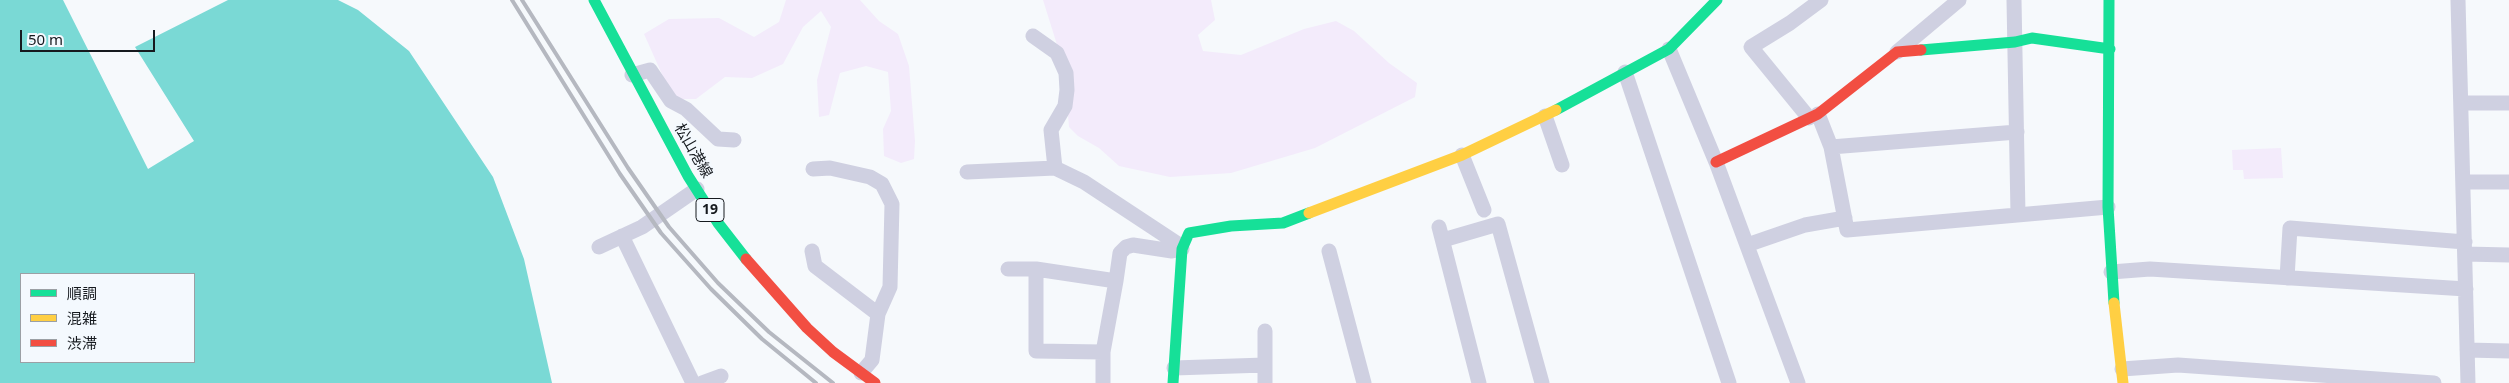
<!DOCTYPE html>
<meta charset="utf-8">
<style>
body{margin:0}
#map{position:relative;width:2509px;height:383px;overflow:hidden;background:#f6f9fc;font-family:"Noto Sans","Noto Sans JP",sans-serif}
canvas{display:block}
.legend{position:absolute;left:20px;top:273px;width:175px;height:90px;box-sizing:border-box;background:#f4f9fe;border:1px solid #9ba0a5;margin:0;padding:6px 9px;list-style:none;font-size:15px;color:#161a1f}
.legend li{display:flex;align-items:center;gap:10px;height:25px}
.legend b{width:25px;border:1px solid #9ba0a5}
.scale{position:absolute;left:20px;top:30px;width:135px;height:22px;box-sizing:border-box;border:2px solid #161a1f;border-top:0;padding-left:6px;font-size:15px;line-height:18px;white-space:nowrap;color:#161a1f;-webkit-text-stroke:4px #f4f9fe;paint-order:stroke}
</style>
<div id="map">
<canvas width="2509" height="383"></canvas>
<ul class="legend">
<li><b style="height:6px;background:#16e098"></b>順調</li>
<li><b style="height:6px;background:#ffcf43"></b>混雑</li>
<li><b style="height:6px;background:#f24e42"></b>渋滞</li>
</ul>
<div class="scale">50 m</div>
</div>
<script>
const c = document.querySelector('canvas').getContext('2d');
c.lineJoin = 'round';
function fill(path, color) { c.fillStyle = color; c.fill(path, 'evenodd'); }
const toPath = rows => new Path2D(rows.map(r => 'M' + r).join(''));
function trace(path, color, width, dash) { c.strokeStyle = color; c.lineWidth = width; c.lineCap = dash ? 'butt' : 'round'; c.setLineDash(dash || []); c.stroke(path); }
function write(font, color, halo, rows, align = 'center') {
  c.font = font + ' "Noto Sans","Noto Sans JP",sans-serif'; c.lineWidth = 4.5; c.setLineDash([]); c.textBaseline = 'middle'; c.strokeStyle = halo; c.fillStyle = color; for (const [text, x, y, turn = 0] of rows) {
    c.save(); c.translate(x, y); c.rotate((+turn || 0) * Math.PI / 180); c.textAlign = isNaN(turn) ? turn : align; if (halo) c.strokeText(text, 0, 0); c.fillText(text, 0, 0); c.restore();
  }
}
fill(toPath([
 [786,0,860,0,879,21,898,34,909,66,915,141,914,159,901,163,884,156,883,129,891,111,888,72,866,66,840,73,829,115,819,117,817,80,831,27,821,11,803,27,783,64,752,78,725,77,696,99,673,99,644,34,669,19,719,18,754,37,779,22],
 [1043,0,1211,0,1215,20,1198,35,1203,51,1241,55,1304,29,1336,21,1354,31,1389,63,1417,83,1415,97,1315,148,1231,173,1170,177,1119,166,1099,148,1078,136,1069,127,1064,67],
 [2281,148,2283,178,2244,179,2243,170,2233,170,2232,150]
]), '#f3ebfb');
fill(toPath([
 [0,0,63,0,148,169,194,141,135,47,228,0,338,0,358,10,409,51,493,177,524,259,552,383,0,383],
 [21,274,194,274,194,362,21,362]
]), '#7ad9d5');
trace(toPath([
 [2014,0,2018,214],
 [2458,0,2468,383],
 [1669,49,1716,162,1798,383],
 [1897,52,1959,0],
 [1625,72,1729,383],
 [632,75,650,70,671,101,686,109,718,139,734,140],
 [2461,103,2509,103],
 [1818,114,1831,147,1847,230,2108,207],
 [1545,116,1562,165],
 [1809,118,1751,47,1790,23,1821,0],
 [1831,147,2017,132],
 [1462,155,1484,210],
 [813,169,830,168,870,177,882,184,892,204,890,287,878,314,872,360,861,373],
 [967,172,1055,168],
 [2463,182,2509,182],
 [1439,227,1479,383],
 [622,236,693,383],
 [1443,240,1498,224,1542,383],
 [1747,245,1805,225,1845,218],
 [599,247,642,227,697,189],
 [812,251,815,266,878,314],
 [1329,251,1364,383],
 [2465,254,2509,255],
 [1008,269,1036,269,1116,281,1120,253,1126,247,1133,245,1172,251,1182,249,1178,244,1084,182,1055,168,1051,130,1065,106,1067,90,1066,73,1057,53,1033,36],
 [1036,269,1036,351,1103,352],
 [2111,272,2150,269,2466,289],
 [2287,278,2290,228,2465,242],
 [1265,331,1265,383],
 [2467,350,2509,351],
 [1174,368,1265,365],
 [2122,369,2178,365,2434,383],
 [702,383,721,376],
 [1103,383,1103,352,1116,281]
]), '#cfd0e1', 15);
trace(toPath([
 [594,0,688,176,718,223,746,259],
 [2109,0,2108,207,2114,303],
 [1921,50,2015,42,2032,38,2110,49],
 [1556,110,1669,49,1717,0],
 [1173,383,1182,249,1189,233,1231,226,1283,223,1309,213]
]), '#16e098', 11);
trace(toPath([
 [1309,213,1462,155,1556,110],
 [2114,303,2123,383]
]), '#ffcf43', 11);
trace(toPath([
 [1716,162,1818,114,1897,52,1921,50],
 [746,259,807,328,833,352,875,383]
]), '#f24e42', 11);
trace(toPath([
 [512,0,620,174,661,233,711,289,762,339,816,383],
 [522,0,628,168,669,227,718,283,769,332,833,383]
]), '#b5b8c0', 4);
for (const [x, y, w] of [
 [710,210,28]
]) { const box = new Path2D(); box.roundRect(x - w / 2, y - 11.5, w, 23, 4); c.fillStyle = '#f4f9fe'; c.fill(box); trace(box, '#161a1f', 1); }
write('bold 14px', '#161a1f', null, [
 ["19",710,210]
]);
write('15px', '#161a1f', '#f4f9fe', [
 ["松山港線",693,151,60]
]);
</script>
